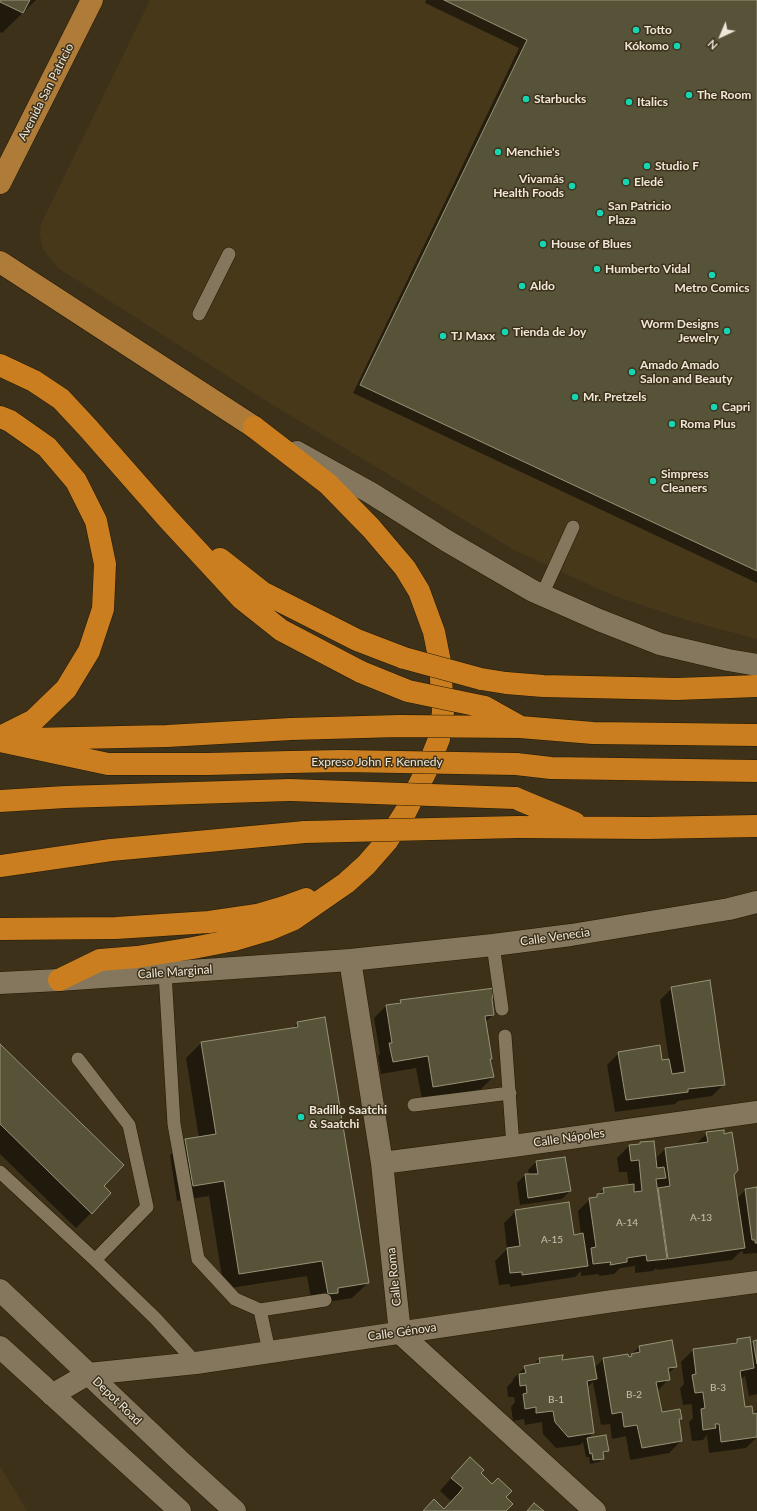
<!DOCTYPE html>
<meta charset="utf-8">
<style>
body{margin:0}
#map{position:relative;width:757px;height:1511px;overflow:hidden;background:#3d311a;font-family:Lato,sans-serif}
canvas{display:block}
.north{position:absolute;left:701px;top:16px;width:40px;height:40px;-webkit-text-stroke:3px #3d311a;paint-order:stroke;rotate:224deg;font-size:11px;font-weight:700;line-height:16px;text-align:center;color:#eee7d9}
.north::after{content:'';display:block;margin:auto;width:14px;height:18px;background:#eee7d9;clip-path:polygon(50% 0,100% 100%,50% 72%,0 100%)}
</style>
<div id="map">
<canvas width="757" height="1511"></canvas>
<div class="north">N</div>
</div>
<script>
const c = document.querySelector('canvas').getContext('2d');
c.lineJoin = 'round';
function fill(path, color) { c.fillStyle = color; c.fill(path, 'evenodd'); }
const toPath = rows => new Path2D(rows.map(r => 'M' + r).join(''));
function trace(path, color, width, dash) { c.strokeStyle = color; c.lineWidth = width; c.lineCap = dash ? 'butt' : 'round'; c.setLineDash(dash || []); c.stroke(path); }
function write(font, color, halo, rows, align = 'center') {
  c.font = font + ' Lato,sans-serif'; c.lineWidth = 3; c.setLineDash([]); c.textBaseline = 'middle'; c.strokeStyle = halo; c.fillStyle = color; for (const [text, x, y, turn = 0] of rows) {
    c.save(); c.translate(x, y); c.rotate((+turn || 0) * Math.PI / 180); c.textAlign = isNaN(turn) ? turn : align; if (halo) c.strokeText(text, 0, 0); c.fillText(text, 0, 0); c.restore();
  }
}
fill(toPath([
 [150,0,757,0,757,639,693,622,612,595,516,551,268,402,58,268,43,249,40,235,41,224],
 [0,1466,27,1511,0,1511]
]), '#47381a');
fill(toPath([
 [0,0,36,0,2,33,0,32],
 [426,0,757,0,757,583,353,393,519,48,425,3],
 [672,988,724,1084,712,1096,678,1101,675,1104,615,1112,607,1065,619,1053,662,1062,669,1060,660,1000],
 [493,989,491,999,493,1015,485,1022,491,1058,490,1060,493,1077,481,1089,422,1099,416,1068,381,1074,378,1056,380,1054,374,1018,386,1006,397,1004,400,1001],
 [298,1023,368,1283,352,1298,327,1302,322,1308,313,1309,307,1276,224,1289,209,1196,177,1201,170,1155,185,1140,199,1138,186,1058,201,1043,292,1029],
 [0,1046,102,1186,91,1213,76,1228,0,1154],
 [707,1133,733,1175,737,1199,745,1190,757,1188,757,1253,743,1254,743,1251,740,1252,732,1260,657,1270,656,1268,653,1271,635,1273,635,1266,620,1268,614,1274,599,1276,599,1274,581,1276,581,1271,575,1277,510,1287,510,1284,499,1285,495,1261,507,1249,504,1223,516,1211,573,1236,581,1235,578,1211,590,1199,593,1199,604,1189,629,1186,627,1172,619,1172,617,1158,629,1146,639,1145,640,1143,655,1159,665,1149,695,1145],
 [536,1162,570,1191,562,1199,520,1205,517,1183,525,1175,529,1174,528,1170],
 [737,1340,750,1345,753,1342,757,1341,757,1394,749,1396,745,1376,740,1380,744,1408,752,1415,756,1414,755,1412,757,1410,757,1437,746,1448,709,1453,707,1435,703,1440,692,1441,689,1422,693,1418,692,1406,691,1404,683,1405,680,1388,684,1384,681,1362,693,1350,732,1345],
 [639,1347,676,1366,668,1374,669,1379,657,1391,661,1414,680,1419,678,1421,681,1441,669,1453,630,1460,626,1436,612,1439,610,1424,601,1425,593,1382,586,1388,593,1433,586,1440,605,1436,608,1451,602,1455,603,1458,599,1462,590,1464,589,1457,586,1457,583,1442,580,1445,556,1448,543,1434,542,1422,525,1425,524,1419,513,1421,511,1407,515,1402,514,1397,508,1397,507,1387,513,1381,513,1379,525,1367,533,1365,539,1359,561,1361,594,1368,603,1359,628,1358],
 [458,1470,480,1473,505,1497,505,1511,424,1511,444,1510,447,1507,451,1501,440,1491]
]), '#0007');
const building = toPath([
 [0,0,30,0,23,13,0,2,0,0],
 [444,0,757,0,757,571,360,385,527,40,444,0],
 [710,980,725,1085,688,1089,688,1092,626,1100,618,1052,660,1045,662,1060,669,1059,672,1074,685,1072,671,987,710,980],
 [495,988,492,999,494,1015,485,1016,492,1059,490,1059,494,1077,433,1087,428,1056,393,1062,389,1043,392,1043,386,1005,401,1003,400,1000,495,988],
 [325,1017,369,1283,338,1288,338,1293,328,1294,322,1261,239,1274,224,1181,193,1186,185,1139,216,1134,201,1042,298,1027,297,1022,325,1017],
 [0,1044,124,1165,104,1186,111,1193,92,1214,0,1124,0,1044],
 [724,1130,724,1134,732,1132,738,1170,734,1175,745,1248,668,1259,658,1188,670,1186,665,1148,708,1142,706,1132,724,1130],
 [654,1141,657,1168,664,1167,666,1178,656,1179,667,1259,647,1261,646,1255,627,1258,627,1262,610,1265,611,1262,593,1264,591,1248,596,1247,589,1198,597,1197,597,1194,604,1193,603,1188,634,1184,634,1192,642,1191,639,1160,631,1161,629,1145,640,1144,640,1142,654,1141],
 [565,1157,571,1191,528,1198,525,1174,538,1174,536,1161,565,1157],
 [757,1187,757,1243,755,1243,755,1240,752,1240,745,1189,757,1187],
 [569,1202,574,1235,583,1233,588,1266,522,1275,522,1272,510,1273,507,1248,520,1246,515,1210,569,1202],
 [750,1337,754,1368,740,1371,745,1407,752,1406,753,1414,757,1413,757,1437,721,1442,719,1424,715,1424,716,1428,703,1430,701,1409,705,1408,703,1393,703,1392,695,1393,692,1375,696,1374,693,1349,737,1343,737,1339,750,1337],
 [672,1340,677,1367,668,1368,670,1380,656,1382,662,1412,680,1409,682,1419,679,1419,682,1441,642,1448,637,1425,624,1427,622,1412,612,1414,603,1358,628,1354,629,1357,632,1356,631,1354,640,1352,639,1346,672,1340],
 [757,1340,757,1364,753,1341,757,1340],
 [563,1355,562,1360,593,1356,597,1379,587,1381,594,1433,568,1437,555,1422,553,1411,536,1413,536,1407,525,1409,523,1394,527,1393,526,1385,520,1386,519,1374,526,1373,524,1366,540,1363,539,1358,563,1355],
 [606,1435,609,1451,603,1452,604,1459,593,1460,592,1453,590,1454,587,1438,606,1435],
 [470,1457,484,1470,481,1473,492,1484,498,1478,512,1491,506,1497,513,1504,506,1511,423,1511,434,1499,444,1509,459,1493,463,1488,451,1478,470,1457],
 [534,1503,544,1511,527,1511,534,1503]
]);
fill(building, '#565339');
trace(building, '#969377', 1);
const service = toPath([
 [199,314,229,254],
 [542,595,573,527],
 [493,945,502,1009],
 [165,973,174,1124,198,1259,235,1299,260,1310,325,1300],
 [505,1036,513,1146],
 [78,1059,129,1125,147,1207,95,1260],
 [414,1105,510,1093],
 [0,1172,95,1260,155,1318,196,1363],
 [260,1310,269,1351]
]);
const minor = toPath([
 [350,960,382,1163,400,1333,595,1511],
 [382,1163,513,1146,757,1112],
 [52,1395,88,1374,196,1363,613,1301,757,1282]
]);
const tertiary = toPath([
 [297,452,371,493,447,541,533,591,599,620,660,644,728,660,757,665],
 [0,983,59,980,350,960,493,945,571,935,729,909,757,902],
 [0,1290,179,1460,235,1511],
 [0,1347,180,1511]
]);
const primary = toPath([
 [0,183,92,0],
 [0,262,254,427]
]);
const motorway = toPath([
 [0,365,34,381,61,399,88,428,168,519,242,599,281,630,361,672],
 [0,417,10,421,47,447,76,481,96,521,105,564,103,609,89,651,66,689,34,720,0,737],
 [220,559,262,592,357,640,404,658],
 [481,679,506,683,543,686,677,689,757,686],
 [520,727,593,733,757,735],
 [30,739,167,736,291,729],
 [0,741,108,764,207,764,290,762],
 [516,764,551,768,757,771],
 [515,798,575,823],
 [0,801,65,797,290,790],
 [518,827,647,828,757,826],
 [0,866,111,850,305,832],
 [0,929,116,928,209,922,257,915,284,907,306,899],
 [59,980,100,960,137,957,193,948,234,940,268,930,294,919,346,883,366,865,387,841,406,811,427,769,439,739,443,712,440,662,434,632,419,591,405,568,371,528,328,484,254,427]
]);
trace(service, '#231903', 14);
trace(minor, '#231903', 23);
trace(tertiary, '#231903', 23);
trace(primary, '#231903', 23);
trace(motorway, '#231903', 23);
trace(service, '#84775e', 13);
trace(minor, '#84775e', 22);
trace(tertiary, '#84775e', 22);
trace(primary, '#ae7b38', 22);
trace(motorway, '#ca7e1f', 22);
const motorwayBridge = toPath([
 [404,658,481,679],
 [361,672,408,691,485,707,519,726],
 [291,729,399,726,520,727],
 [290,762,341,761,516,764],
 [290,790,515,798],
 [305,832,518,827]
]);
trace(motorwayBridge, '#231903', 23, []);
trace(motorwayBridge, '#ca7e1f', 22);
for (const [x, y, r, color] of [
 [636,30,4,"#15d5b3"],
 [677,46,4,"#15d5b3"],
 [689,95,4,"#15d5b3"],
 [526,99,4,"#15d5b3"],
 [629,102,4,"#15d5b3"],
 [498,152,4,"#15d5b3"],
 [647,166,4,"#15d5b3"],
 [626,182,4,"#15d5b3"],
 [572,186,4,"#15d5b3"],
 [600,213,4,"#15d5b3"],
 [543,244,4,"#15d5b3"],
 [597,269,4,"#15d5b3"],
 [712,275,4,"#15d5b3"],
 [522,286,4,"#15d5b3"],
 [727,331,4,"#15d5b3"],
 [505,332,4,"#15d5b3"],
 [443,336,4,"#15d5b3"],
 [632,372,4,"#15d5b3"],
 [575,397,4,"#15d5b3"],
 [714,407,4,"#15d5b3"],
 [672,424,4,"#15d5b3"],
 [653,481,4,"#15d5b3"],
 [301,1117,4,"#15d5b3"]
]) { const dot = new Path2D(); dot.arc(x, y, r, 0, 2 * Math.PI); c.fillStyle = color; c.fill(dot); trace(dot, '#3d311a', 1.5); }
write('10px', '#c8c2b1', null, [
 ["A-13",701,1218],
 ["A-14",627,1223],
 ["A-15",552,1240],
 ["B-3",718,1388],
 ["B-2",634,1395],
 ["B-1",556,1400]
]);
write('bold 12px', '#eee7d9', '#3d311a', [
 ["Totto",644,30],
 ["Kókomo",669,46,"right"],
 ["The Room",697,95],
 ["Starbucks",534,99],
 ["Italics",637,102],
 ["Menchie's",506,152],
 ["Studio F",655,166],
 ["Vivamás",564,179,"right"],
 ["Health Foods",564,193,"right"],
 ["Eledé",634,182],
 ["San Patricio",608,206],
 ["Plaza",608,220],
 ["House of Blues",551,244],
 ["Humberto Vidal",605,269],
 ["Aldo",530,286],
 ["Metro Comics",712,288,"center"],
 ["Worm Designs",719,324,"right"],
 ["Jewelry",719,338,"right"],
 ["Tienda de Joy",513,332],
 ["TJ Maxx",451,336],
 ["Amado Amado",640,365],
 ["Salon and Beauty",640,379],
 ["Mr. Pretzels",583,397],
 ["Capri",722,407],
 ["Roma Plus",680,424],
 ["Simpress",661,474],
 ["Cleaners",661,488],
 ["Badillo Saatchi",309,1110],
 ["& Saatchi",309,1124]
], 'left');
write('12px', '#eee7d9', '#3d311a', [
 ["Avenida San Patricio",46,92,-63],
 ["Expreso John F. Kennedy",377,762],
 ["Calle Venecia",555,937,-8],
 ["Calle Marginal",175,972,-4],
 ["Calle Nápoles",569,1138,-8],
 ["Calle Roma",394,1277,-96],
 ["Calle Génova",402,1332,-8],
 ["Depot Road",117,1401,44]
]);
</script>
